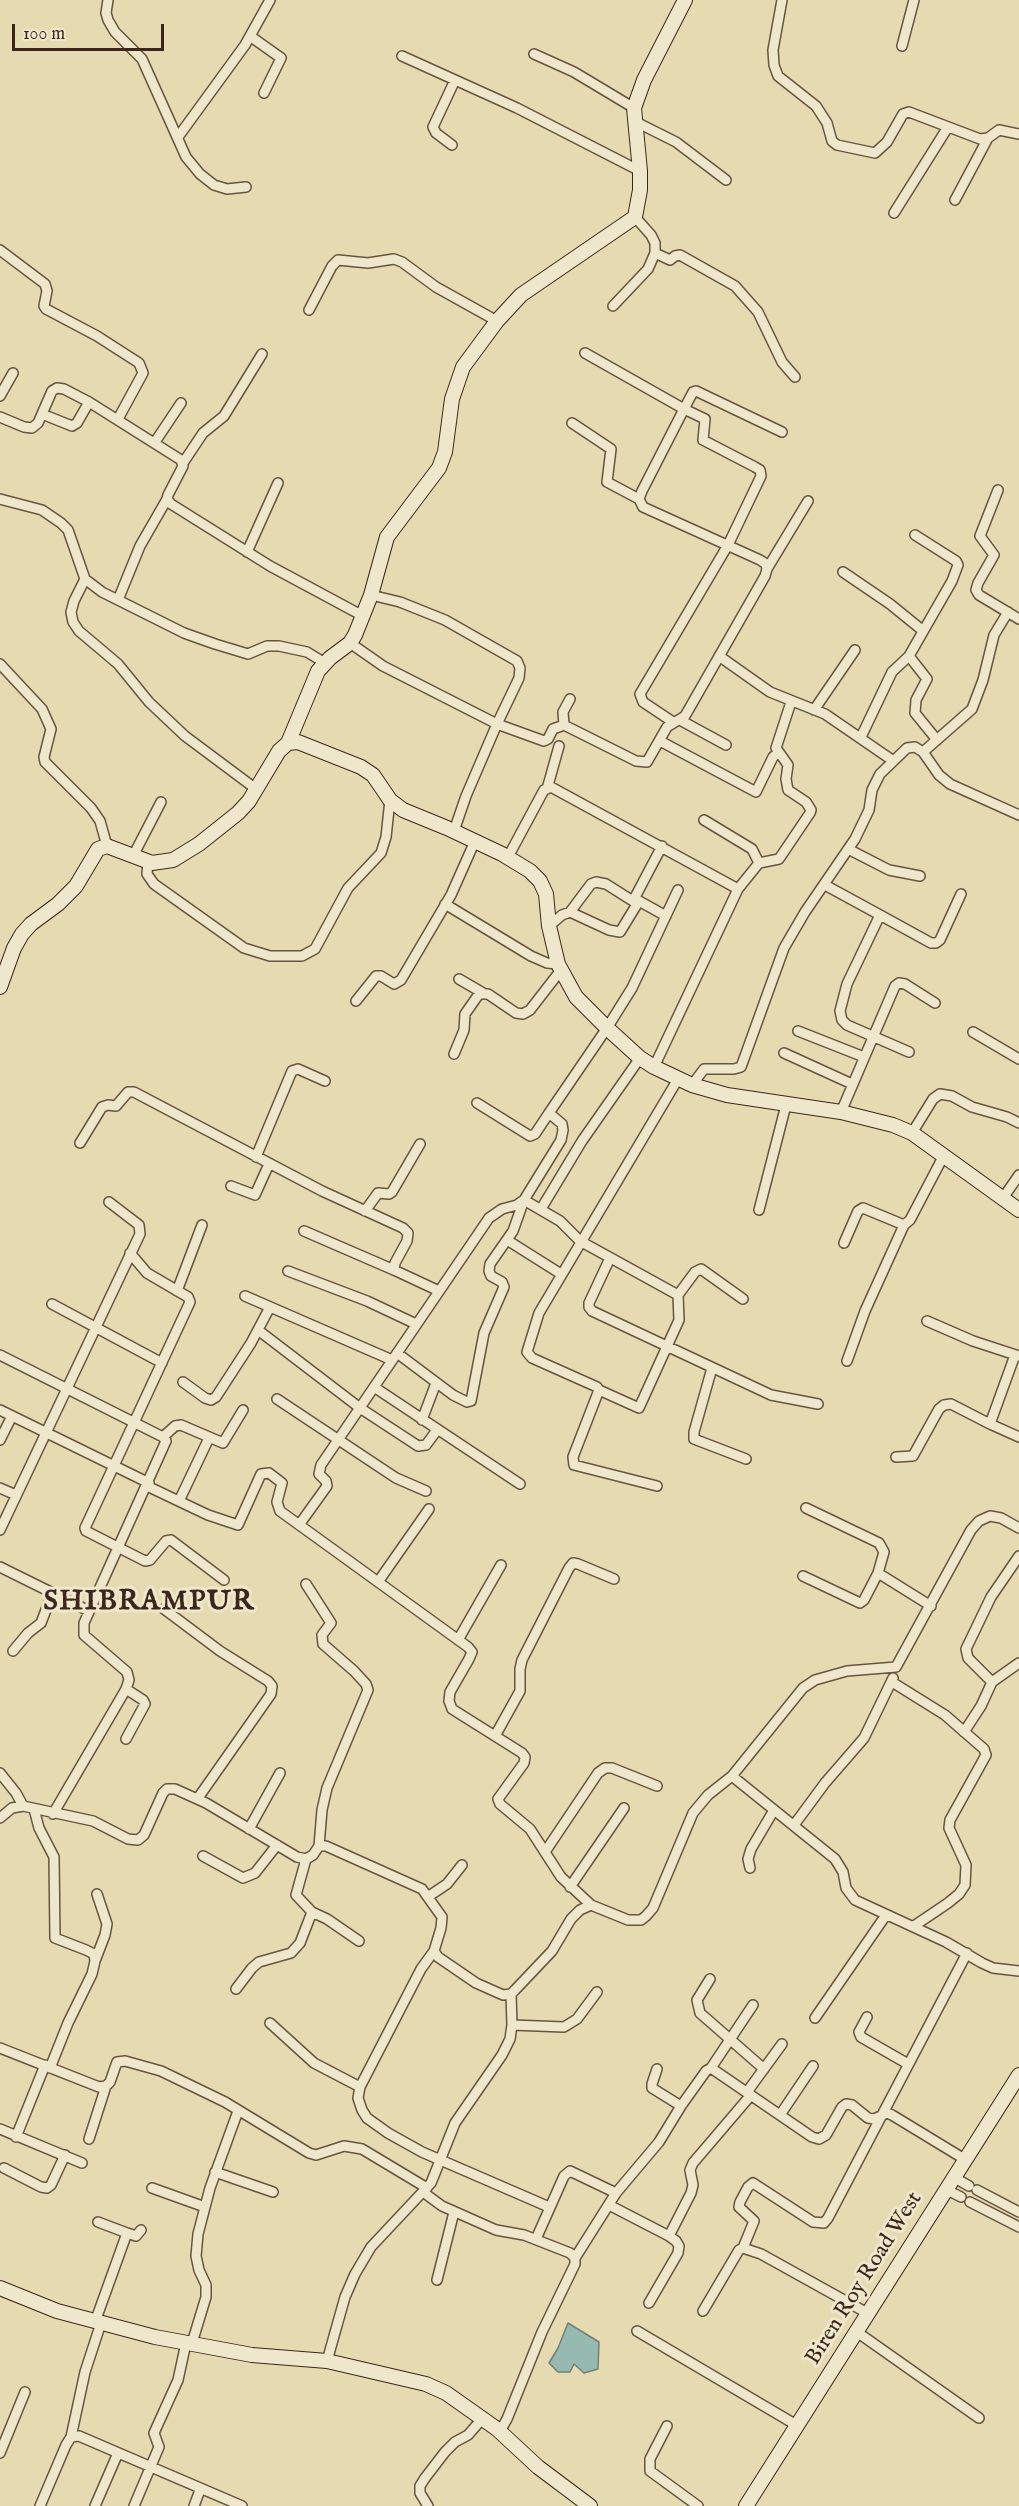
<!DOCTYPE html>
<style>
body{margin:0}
#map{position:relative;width:1019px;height:2506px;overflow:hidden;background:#e6dab0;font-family:"IM FELL English",serif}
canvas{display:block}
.scale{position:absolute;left:12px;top:24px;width:152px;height:27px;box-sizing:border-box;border:3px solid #3d271c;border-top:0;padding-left:8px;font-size:18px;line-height:21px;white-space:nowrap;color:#3d271c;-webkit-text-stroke:4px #efe7cc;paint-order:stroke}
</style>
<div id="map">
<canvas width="1019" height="2506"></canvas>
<div class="scale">100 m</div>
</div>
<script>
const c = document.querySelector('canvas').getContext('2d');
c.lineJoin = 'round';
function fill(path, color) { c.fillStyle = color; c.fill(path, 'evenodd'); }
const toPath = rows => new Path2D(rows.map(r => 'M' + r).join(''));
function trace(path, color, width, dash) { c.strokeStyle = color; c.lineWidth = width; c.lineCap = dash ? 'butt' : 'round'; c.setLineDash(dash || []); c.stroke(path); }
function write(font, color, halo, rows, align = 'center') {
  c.font = font + ' "IM FELL English",serif'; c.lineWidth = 6; c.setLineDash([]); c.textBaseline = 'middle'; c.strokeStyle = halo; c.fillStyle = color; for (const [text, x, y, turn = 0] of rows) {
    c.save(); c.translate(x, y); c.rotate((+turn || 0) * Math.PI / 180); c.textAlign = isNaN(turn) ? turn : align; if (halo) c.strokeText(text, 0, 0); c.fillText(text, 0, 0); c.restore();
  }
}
const water = toPath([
 [568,2323,599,2342,598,2369,584,2373,574,2364,570,2372,558,2372,549,2363,558,2348,568,2323]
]);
fill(water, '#97bab0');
trace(water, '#737f75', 1.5);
const street = toPath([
 [108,0,106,13,108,20,115,32,142,59,186,157,200,174,214,185,227,189,246,187],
 [782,0,773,50,774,65,778,76,816,106,827,123,832,141,837,145,875,153,887,142,903,114,909,112,980,139,988,138,999,130,1019,134],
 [250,36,281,58,264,93],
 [902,46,914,0],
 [534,54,574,72,634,108],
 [402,56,517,108,640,171],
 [636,122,676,142,726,180],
 [178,137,245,45,270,0],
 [452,145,436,133,433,127,455,80],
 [955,200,988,138],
 [894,213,948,127],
 [0,250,45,284,47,291,44,306,46,309,97,336,139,363,143,373,118,419],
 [655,253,670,260,675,256,680,255,735,286,758,312,782,362,795,377],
 [613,306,648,269,655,253,655,243,651,235,635,217],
 [309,310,332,266,338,260,368,263,394,259,402,262,436,287,497,321],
 [0,396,13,373],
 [42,414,72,426,77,423,89,402],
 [0,417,24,427,32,428,38,423,52,391,57,388,64,389,89,402,181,460,183,466,168,495,167,499,171,504,270,566,363,616],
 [572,423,611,449,607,482,639,499],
 [155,442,181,403],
 [183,463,203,433,224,416,262,354],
 [998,490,980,536,994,555,978,583,976,590,979,595,1019,619],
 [0,499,42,510,61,523,68,530,85,579,102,592,184,633,215,644,248,654,267,646,279,646,307,652,325,663],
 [915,535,956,561,958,565,952,581,909,656,927,679,916,700,915,713,937,740],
 [247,552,278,483],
 [767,569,808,501],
 [843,572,890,604,922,630],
 [85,579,74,601,71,612,73,622,79,631,118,664,149,702,185,736,256,789],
 [118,600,140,546,167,499],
 [350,643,383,666,497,724,519,678,520,668,517,661,445,620,400,602,371,595],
 [719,656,770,692,825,714,892,760],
 [0,664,42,709,51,729,44,757,45,762,91,808,100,821,107,846],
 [814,710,855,650],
 [680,720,726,745],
 [673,722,643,702,640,694,728,545,761,476,760,470,755,467,703,440,705,419,684,409,693,392,696,391,782,432],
 [564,725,563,712,570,699],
 [861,737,892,672,909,656],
 [660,741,756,792,773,757,778,753],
 [923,752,972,709,983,680,994,635,1008,612],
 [547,789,559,746],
 [704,820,752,849,759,863],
 [454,831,466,796,497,724,544,741,548,739,553,729,564,725,636,761,647,762,667,727,685,716,765,576,767,569,766,564,760,560,643,507,639,499,642,491,684,409,585,353],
 [850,850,889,870,920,876],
 [133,856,161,802],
 [508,857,544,790,551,787,738,889],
 [148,862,147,874,154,884,244,948,270,956,302,956,315,949,348,888,381,853,386,837,390,800],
 [825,885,880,915,847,984,840,1011,842,1020,847,1025,909,1052],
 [633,901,662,846],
 [445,904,531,956,547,963,558,964],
 [570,912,591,884,596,882,606,884,636,903],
 [880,915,931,943,936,943,940,940,961,894],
 [549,926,562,915,570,912,609,930,620,932,639,901,666,916],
 [459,979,483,993],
 [356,1001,376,976,381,976,394,984,401,980,451,895,475,841],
 [798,1031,864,1057],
 [973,1032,1019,1059],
 [784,1053,852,1084],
 [454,1054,464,1030,465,1014,479,994,488,994,516,1013,523,1014,530,1010,561,970],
 [654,1067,738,889,759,863,779,859,810,813,811,810,806,802,788,790,786,779,788,765,776,748,791,702],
 [692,1085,704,1069,734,1069,741,1067,784,948,805,912,855,839,869,810,872,790,880,774,907,748,915,747,923,752,939,775,950,784,1019,815],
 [477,1103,530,1136,535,1134,549,1113],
 [841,1112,895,986,899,983,905,984,935,1003],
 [912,1133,933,1099,940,1094,952,1096,972,1107,1007,1117,1019,1123],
 [80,1143,102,1107,108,1105,116,1106,128,1092,134,1092,322,1191,403,1228,408,1233,407,1241,395,1263,394,1270,439,1291],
 [256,1157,292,1071,298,1069,325,1081],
 [231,1186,255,1195,269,1164],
 [1003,1198,1019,1175],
 [541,1209,582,1141,640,1058],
 [759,1210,786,1105],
 [365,1211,378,1193,389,1194,392,1192,420,1144],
 [304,1231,394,1270],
 [507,1240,561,1274],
 [844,1243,858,1211,863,1208,904,1225,910,1220,943,1157],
 [130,1253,147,1273,188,1297,190,1302,85,1528,86,1531,145,1561,150,1560,166,1541,171,1540,224,1580],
 [610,1258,589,1303,589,1307,592,1311,771,1395,818,1404],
 [288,1271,367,1301,416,1324],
 [177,1291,202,1225],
 [678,1295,695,1272,701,1269,743,1299],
 [245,1296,392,1360],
 [52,1304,162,1363],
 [927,1321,973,1341,1019,1356],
 [258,1330,360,1408,418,1446,426,1445,437,1430],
 [397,1353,453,1395,467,1402,471,1401,484,1333,504,1287,502,1282,491,1276,489,1271,490,1264,513,1231,524,1200,560,1221,580,1241,678,1295,679,1320,639,1408,599,1390],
 [0,1355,163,1437,166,1441,84,1623,84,1635,127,1672,129,1680,126,1689,53,1814],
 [1015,1355,990,1424,1019,1437],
 [847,1361,865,1311,904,1225],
 [712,1368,694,1432,694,1439,746,1459],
 [183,1382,205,1398,211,1400,216,1397,251,1343,270,1307],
 [374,1387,520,1484],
 [277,1399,396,1478,426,1491],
 [0,1410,149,1483],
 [422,1420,436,1383],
 [163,1437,175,1426,181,1425,223,1443,243,1410],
 [0,1440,12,1416],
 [896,1457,913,1456,939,1409,944,1405,951,1404,990,1424],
 [147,1486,208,1515,238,1525,261,1474,269,1473,282,1483,277,1502,280,1511,468,1647,472,1652,469,1659,450,1692,449,1701,452,1709,522,1753,525,1757,524,1763,498,1799,500,1804,530,1829,561,1877,591,1905],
 [657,1486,574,1465,573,1457,599,1390,597,1387,532,1358,527,1352,539,1313,678,1079],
 [0,1488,16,1495],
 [179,1501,209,1438],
 [806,1508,879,1543,884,1552,878,1573],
 [299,1525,327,1486,326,1481,319,1474,321,1465,489,1218,502,1209,517,1205,524,1200,561,1140,563,1130,562,1124,549,1113,607,1028,632,988,678,890],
 [1019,1528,1001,1518,990,1516,979,1521,971,1530,896,1667,847,1671,815,1680,803,1688,732,1776,835,1859,843,1872,846,1888,855,1900,946,1942,982,1963,993,1968,1019,1971],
 [0,1530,140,1234,139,1225,109,1202],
 [0,1567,89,1611],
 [803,1576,860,1603,864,1600,878,1573,931,1606],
 [378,1582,429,1509],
 [306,1584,331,1623,322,1635,323,1644,354,1671,366,1684,368,1690,327,1788,322,1810,319,1846],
 [164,1609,220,1651,268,1681,272,1686,271,1694,198,1798],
 [458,1640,501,1565],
 [13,1651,28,1633,41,1623,52,1594],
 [892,1682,945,1715,984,1749,986,1755,950,1820,949,1828,966,1865,965,1885,959,1894,948,1903,914,1926],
 [992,1682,1019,1663],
 [126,1689,143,1700,145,1704,126,1739],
 [964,1732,981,1706,992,1682,968,1658,966,1649,991,1597,1019,1556],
 [495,1736,520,1691,520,1669,522,1660,569,1568,573,1563,578,1564,614,1579],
 [0,1773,16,1793,23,1806],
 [34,1809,39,1828,54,1857,55,1938,86,1950,94,1954,95,1961,92,1974,68,2023,50,2068],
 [0,1818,12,1808,23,1806,93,1821,128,1839,138,1840,144,1835,163,1793,167,1789,175,1789,206,1803,297,1857,306,1859,313,1855,319,1846,326,1846,422,1889,442,1917,441,1928,434,1951,438,1957,476,1983,503,1995,511,1994,515,1990,552,1951,571,1919,580,1910,591,1905,628,1920,641,1920,646,1916,653,1908,693,1813,708,1795,732,1776],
 [794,1825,825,1783,864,1738,893,1678],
 [249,1829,280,1773],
 [545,1852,598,1773,605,1768,612,1768,657,1786],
 [203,1856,243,1878,255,1873,277,1845],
 [750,1868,748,1859,751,1849,774,1810],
 [570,1887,624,1808],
 [429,1896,447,1884,462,1865],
 [312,1912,327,1919,359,1941],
 [434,1951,421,1969,360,2087,358,2098,362,2110,367,2118,388,2133,422,2152,549,2207],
 [95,1961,105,1935,107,1924,97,1894],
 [710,1979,697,2000,700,2013,764,2069],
 [236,1989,252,1968,259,1962,291,1953,300,1943,312,1912,296,1895,306,1859],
 [867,2017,859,2032,861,2037,908,2064],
 [815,2018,886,1915],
 [270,2023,314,2063,360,2087],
 [512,2025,564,2027,577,2019,597,1992],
 [0,2048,99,2087,106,2086,110,2082,117,2062,125,2061,161,2071,225,2102,309,2153,316,2155,344,2146,362,2149,427,2188],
 [711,2068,753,2005],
 [657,2069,652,2084,652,2088,681,2106],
 [747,2092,782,2044],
 [780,2115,813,2066],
 [0,2129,82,2163],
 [16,2137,45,2065],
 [89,2139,106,2086],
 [4,2168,41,2187,47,2188,51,2185,65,2155],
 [215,2172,273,2192],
 [955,2178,969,2186],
 [152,2188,205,2207],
 [947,2190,961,2197],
 [977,2190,1019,2212],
 [423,2192,442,2206,496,2230,524,2235,570,2253,575,2258,575,2264,542,2332,507,2419,503,2426,497,2429],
 [970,2202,1019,2227],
 [609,2205,669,2236,676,2241,679,2246,678,2253,649,2303],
 [98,2222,127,2233],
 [669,2236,691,2193,693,2185,690,2170,693,2163,751,2095],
 [536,2239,564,2176,570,2171,616,2193],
 [743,2248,754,2221,739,2207,740,2202,748,2187,753,2183,813,2222,824,2223,828,2218,967,1953],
 [575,2258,616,2193,659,2142,681,2106,706,2071,711,2068,812,2137,819,2139,826,2135,842,2107,846,2104,852,2105,868,2118,874,2119,887,2113,892,2115,966,2160],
 [437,2280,454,2212],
 [703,2311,739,2250,743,2248,761,2254,869,2314],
 [95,2322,127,2233,136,2236,141,2230],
 [637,2331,798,2426],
 [857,2332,979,2418],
 [192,2343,206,2297,206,2285,199,2270,196,2256,198,2234,210,2188,238,2111],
 [327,2361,345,2297,355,2274,371,2247,431,2183,455,2123,502,2055,510,2039,512,2025,511,1994],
 [667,2426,650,2459,650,2471,698,2506],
 [71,2437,85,2372,101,2323],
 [0,2453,25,2392],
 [40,2506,66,2445,71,2437,79,2436,242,2506],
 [95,2506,118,2453],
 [134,2506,159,2447,154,2433,178,2380,186,2343],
 [194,2506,200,2490],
 [428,2506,420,2493,420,2486,425,2478,445,2452,455,2442,468,2435,482,2419]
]);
const secondary = toPath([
 [288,743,318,671,330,658,350,643,355,635,371,595,387,537,439,468,445,452,452,399,463,367,497,321,521,295,635,217,640,190,640,171,634,108,644,80,685,0],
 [0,987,14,948,22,934,31,924,58,904,76,886,98,849,107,846,152,863,173,860,199,844,238,813,249,801,279,751,288,743,298,742,361,767,373,775,390,800,403,810,447,828,502,854,530,871,540,881,546,894,549,926,558,964,576,997,607,1028,640,1058,654,1067,692,1085,727,1095,841,1112,893,1125,912,1133,1019,1210],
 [0,2288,57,2311,155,2337,252,2355,327,2361,426,2384,446,2393,497,2429,538,2467,590,2506],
 [746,2506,1019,2075]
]);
trace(street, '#675441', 12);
trace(secondary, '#3d271c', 16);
trace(street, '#efe7cc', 9);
trace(secondary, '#efe7cc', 14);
write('22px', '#3d271c', '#efe7cc', [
 ["Biren Roy Road West",865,2279,-58]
]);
c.letterSpacing = '1.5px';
write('bold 28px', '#3d271c', '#efe7cc', [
 ["SHIBRAMPUR",149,1603]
]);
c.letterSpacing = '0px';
</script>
